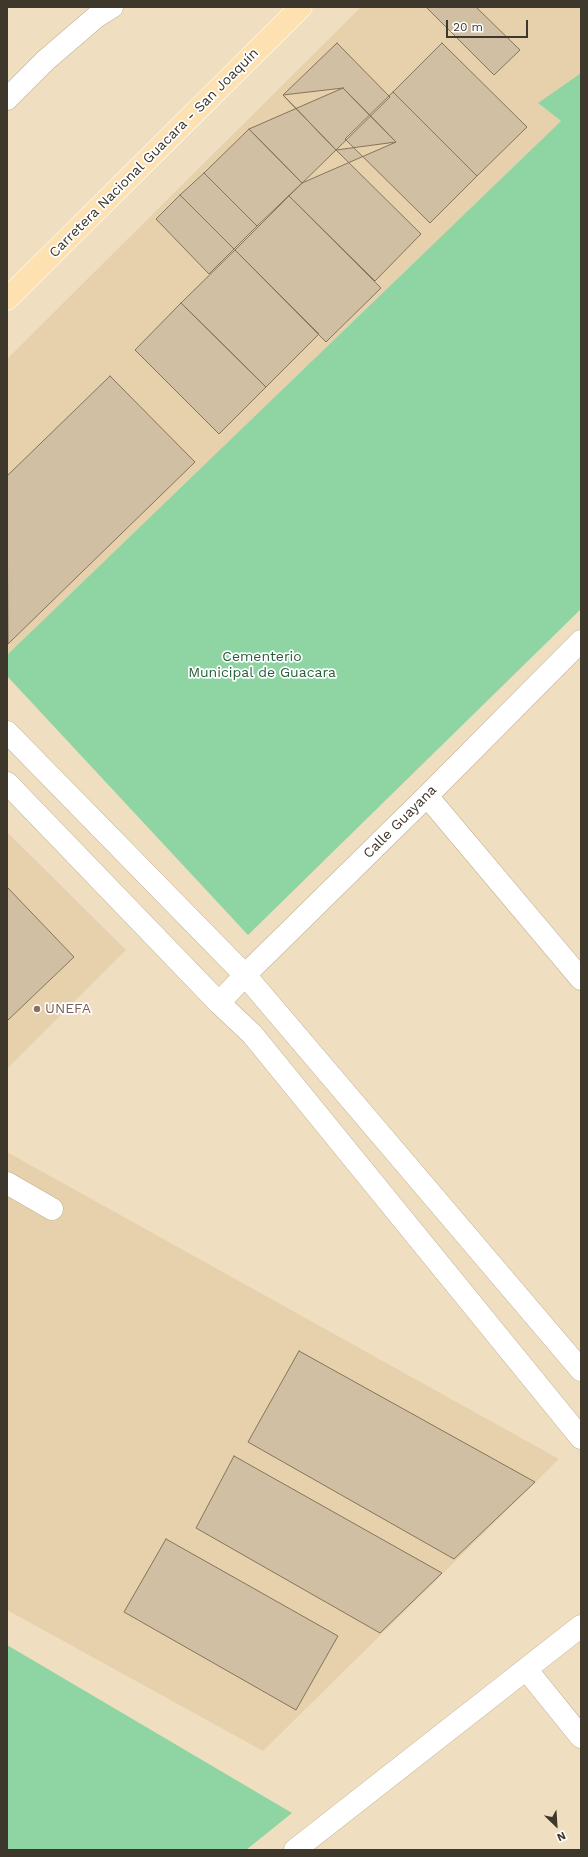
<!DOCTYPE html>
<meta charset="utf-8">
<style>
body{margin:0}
#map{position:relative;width:588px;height:1857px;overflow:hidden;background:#f0dec0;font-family:"Work Sans",sans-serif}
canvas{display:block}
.frame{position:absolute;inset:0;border:8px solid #3e372b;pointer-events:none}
.north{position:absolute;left:536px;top:1805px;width:40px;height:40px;-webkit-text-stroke:3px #fff;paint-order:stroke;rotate:155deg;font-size:11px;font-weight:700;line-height:16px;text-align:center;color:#3e372b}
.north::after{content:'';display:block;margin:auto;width:14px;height:18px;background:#3e372b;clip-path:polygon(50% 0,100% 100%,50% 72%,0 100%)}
.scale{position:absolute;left:446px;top:20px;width:82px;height:18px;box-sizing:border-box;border:2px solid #3e372b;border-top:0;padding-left:5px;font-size:12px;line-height:14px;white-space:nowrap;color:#3e372b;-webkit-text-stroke:3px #fff;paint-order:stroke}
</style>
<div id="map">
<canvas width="588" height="1857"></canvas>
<div class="frame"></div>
<div class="north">N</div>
<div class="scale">20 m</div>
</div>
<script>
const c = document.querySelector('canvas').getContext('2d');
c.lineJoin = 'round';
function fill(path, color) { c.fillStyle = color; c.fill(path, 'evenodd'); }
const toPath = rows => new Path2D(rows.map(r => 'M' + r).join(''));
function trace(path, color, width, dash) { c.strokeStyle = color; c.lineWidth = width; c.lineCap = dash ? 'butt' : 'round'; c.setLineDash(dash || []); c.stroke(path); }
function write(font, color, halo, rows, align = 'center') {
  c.font = font + ' "Work Sans",sans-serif'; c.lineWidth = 3.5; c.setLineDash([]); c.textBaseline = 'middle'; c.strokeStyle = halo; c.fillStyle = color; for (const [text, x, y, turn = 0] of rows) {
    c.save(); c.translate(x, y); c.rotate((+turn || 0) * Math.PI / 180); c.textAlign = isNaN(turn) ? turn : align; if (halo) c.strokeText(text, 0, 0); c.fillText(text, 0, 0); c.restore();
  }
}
fill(toPath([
 [361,7,581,7,581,73,538,103,561,121,7,655,7,359],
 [7,832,126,950,7,1069],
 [7,1152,559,1459,263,1751,7,1610]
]), '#e6d1ac');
fill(toPath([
 [581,73,581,609,248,935,7,676,7,655,561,121,538,103],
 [7,1645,292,1813,246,1850,7,1850]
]), '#8ed5a3');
const building = toPath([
 [426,7,476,7,520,50,494,75,426,7],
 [337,43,390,97,336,150,283,95,337,43],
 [442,43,527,127,477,176,393,92,442,43],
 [343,88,396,142,302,183,249,129,343,88],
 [343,88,396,142,336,150,283,95,343,88],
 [393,92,477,176,430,223,345,139,393,92],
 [249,129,302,183,257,226,204,173,249,129],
 [336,150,421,234,375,281,289,196,336,150],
 [204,173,257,226,234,249,180,195,204,173],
 [180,195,234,249,209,274,156,219,180,195],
 [289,196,381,288,326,342,235,250,289,196],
 [235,250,319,334,266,387,181,303,235,250],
 [181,303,266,387,219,434,135,350,181,303],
 [110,376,195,462,8,644,7,476,110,376],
 [7,887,74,957,7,1021,7,887],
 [299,1351,535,1482,454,1559,248,1442,299,1351],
 [234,1456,442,1573,380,1633,196,1528,234,1456],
 [166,1539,338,1636,296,1710,124,1612,166,1539]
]);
fill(building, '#d0bfa2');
trace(building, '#85755a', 1);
const minor = toPath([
 [7,99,46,60,96,17,112,7],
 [7,732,245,975,581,1370],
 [7,783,219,1003,252,1034,581,1438],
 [427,796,581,979],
 [219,1003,245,975,427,796,581,641],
 [7,1183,52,1209],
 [526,1669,581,1737],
 [295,1850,581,1626]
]);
const major = toPath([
 [7,299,301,7]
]);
trace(minor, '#c0b093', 23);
trace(major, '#fff', 23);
trace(minor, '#fff', 22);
trace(major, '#fde1b1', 22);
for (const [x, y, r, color] of [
 [37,1009,4,"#8d6e63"]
]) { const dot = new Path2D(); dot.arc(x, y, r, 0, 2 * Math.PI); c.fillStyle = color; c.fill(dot); trace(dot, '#fff', 1.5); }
write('14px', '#3e372b', '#fff', [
 ["Carretera Nacional Guacara - San Joaquín",154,153,-45],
 ["Calle Guayana",400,822,-45]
]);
write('14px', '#245e3a', '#fff', [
 ["Cementerio",262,657],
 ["Municipal de Guacara",262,673]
]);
write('14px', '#785e54', '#fff', [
 ["UNEFA",45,1009]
], 'left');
</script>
